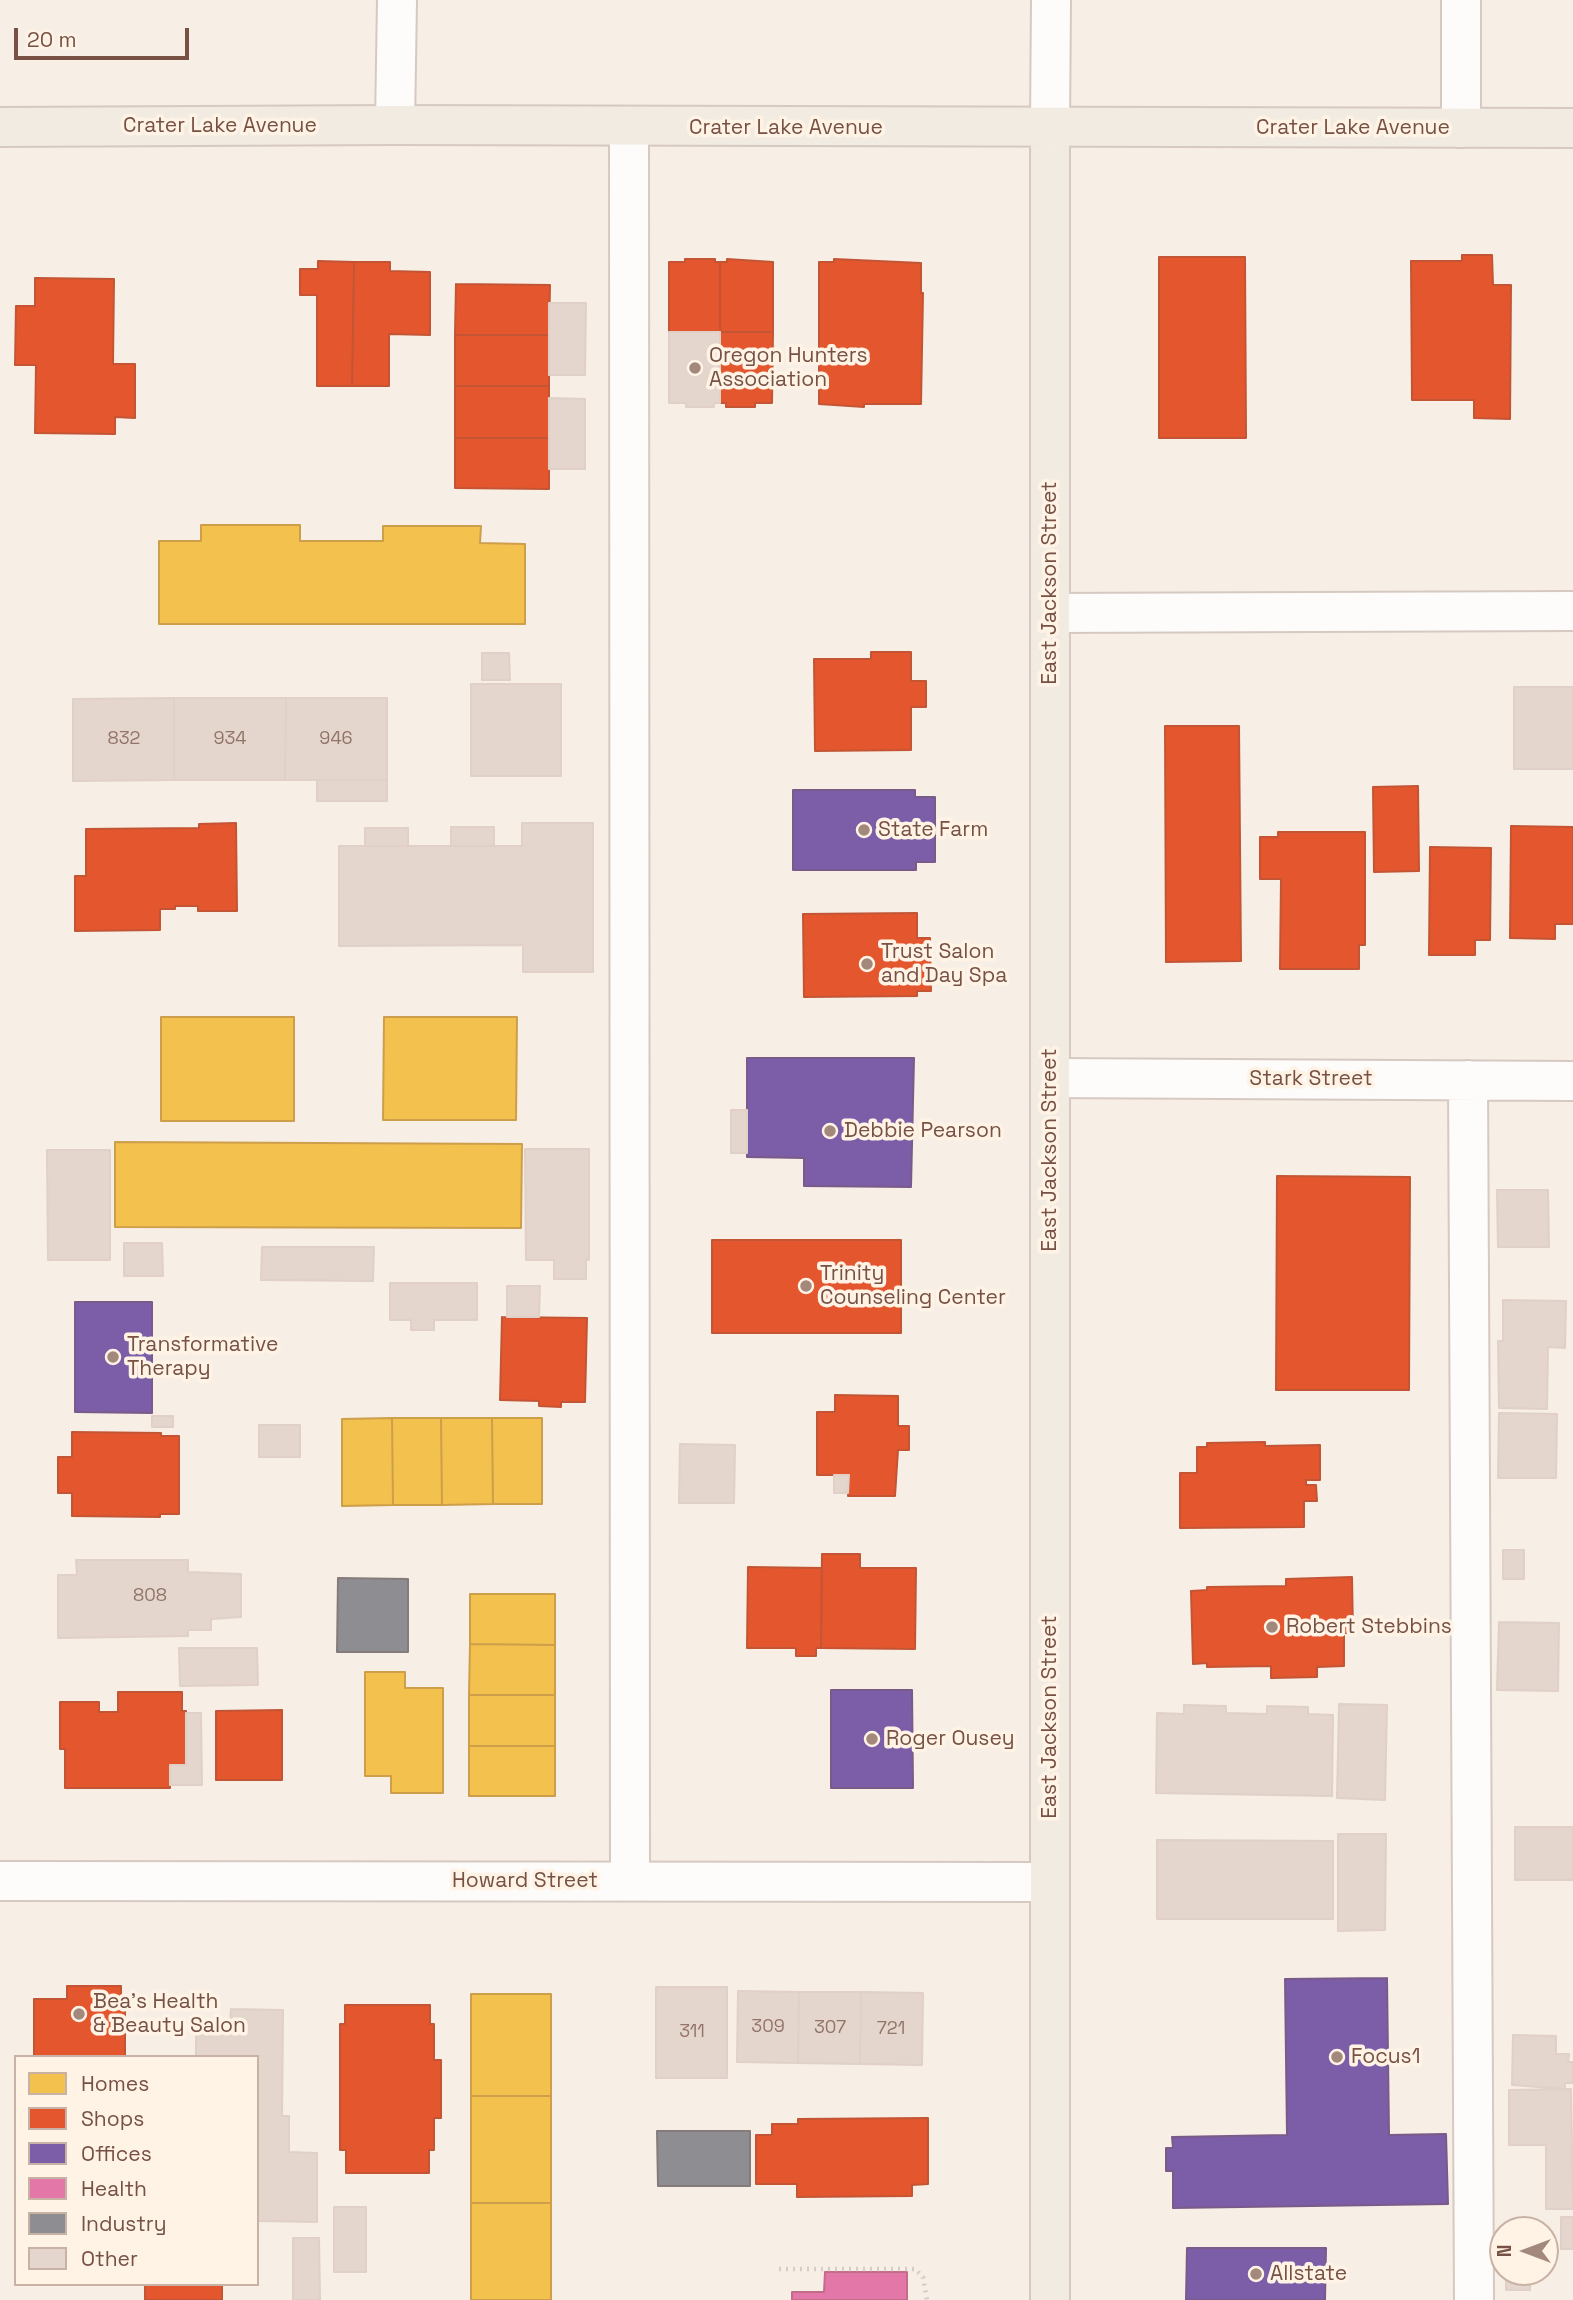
<!DOCTYPE html>
<style>
body{margin:0}
#map{position:relative;width:1573px;height:2300px;overflow:hidden;background:#f7eee5;font-family:"Space Grotesk",sans-serif}
canvas{display:block}
.legend{position:absolute;left:14px;top:2055px;width:245px;height:231px;box-sizing:border-box;background:#fff3e6;border:2px solid #c8b2a5;margin:0;padding:9px 12px;list-style:none;font-size:21px;color:#765144}
.legend li{display:flex;align-items:center;gap:14px;height:35px}
.legend b{width:35px;border:2px solid #c8b2a5}
.north{position:absolute;left:1489px;top:2216px;width:70px;height:70px;box-sizing:border-box;background:#fff3e6;border:2px solid #c8b2a5;border-radius:50%;rotate:270deg;font-size:19px;font-weight:700;line-height:28px;text-align:center;color:#765144}
.north::after{content:'';display:block;margin:auto;width:24px;height:32px;background:#a3887c;clip-path:polygon(50% 0,100% 100%,50% 72%,0 100%)}
.scale{position:absolute;left:14px;top:28px;width:175px;height:32px;box-sizing:border-box;border:4px solid #765144;border-top:0;padding-left:9px;font-size:21px;line-height:24px;white-space:nowrap;color:#765144;-webkit-text-stroke:5px #fff3e6;paint-order:stroke}
</style>
<div id="map">
<canvas width="1573" height="2300"></canvas>
<ul class="legend">
<li><b style="height:19px;background:#f2c14e"></b>Homes</li>
<li><b style="height:19px;background:#e4572e"></b>Shops</li>
<li><b style="height:19px;background:#7b5ea7"></b>Offices</li>
<li><b style="height:19px;background:#e377a8"></b>Health</li>
<li><b style="height:19px;background:#8d8d92"></b>Industry</li>
<li><b style="height:19px;background:#e4d6cd"></b>Other</li>
</ul>
<div class="north">N</div>
<div class="scale">20 m</div>
</div>
<script>
const c = document.querySelector('canvas').getContext('2d');
c.lineJoin = 'round';
function fill(path, color) { c.fillStyle = color; c.fill(path, 'evenodd'); }
const toPath = rows => new Path2D(rows.map(r => 'M' + r).join(''));
function trace(path, color, width, dash) { c.strokeStyle = color; c.lineWidth = width; c.lineCap = dash ? 'butt' : 'round'; c.setLineDash(dash || []); c.stroke(path); }
function write(font, color, halo, rows, align = 'center') {
  c.font = font + ' "Space Grotesk",sans-serif'; c.lineWidth = 7; c.setLineDash([]); c.textBaseline = 'middle'; c.strokeStyle = halo; c.fillStyle = color; for (const [text, x, y, turn = 0] of rows) {
    c.save(); c.translate(x, y); c.rotate((+turn || 0) * Math.PI / 180); c.textAlign = isNaN(turn) ? turn : align; if (halo) c.strokeText(text, 0, 0); c.fillText(text, 0, 0); c.restore();
  }
}
const homes = toPath([
 [201,525,300,525,300,541,383,541,383,526,481,526,480,543,525,544,525,624,159,624,159,541,201,541,201,525],
 [161,1017,294,1017,294,1121,161,1121,161,1017],
 [384,1017,517,1017,516,1120,383,1120,384,1017],
 [115,1142,522,1144,521,1228,115,1227,115,1142],
 [392,1418,393,1505,342,1506,342,1419,392,1418],
 [392,1418,441,1418,442,1505,393,1505,392,1418],
 [441,1418,492,1418,493,1504,442,1505,441,1418],
 [492,1418,542,1418,542,1504,493,1504,492,1418],
 [470,1594,555,1594,555,1645,470,1644,470,1594],
 [470,1644,555,1645,555,1695,469,1695,470,1644],
 [365,1672,405,1672,405,1688,443,1688,443,1793,391,1793,391,1776,365,1776,365,1672],
 [469,1695,555,1695,555,1746,469,1746,469,1695],
 [469,1746,555,1746,555,1796,469,1796,469,1746],
 [471,1994,551,1994,551,2096,471,2096,471,1994],
 [471,2096,551,2096,551,2203,471,2203,471,2096],
 [471,2203,551,2203,551,2300,471,2300,471,2203]
]);
fill(homes, '#f2c14e');
trace(homes, '#cd9f4b', 2);
const shops = toPath([
 [1462,255,1492,255,1493,285,1511,285,1510,419,1474,418,1474,400,1412,400,1411,261,1462,261,1462,255],
 [1159,257,1245,257,1246,438,1159,438,1159,257],
 [685,259,715,259,715,262,720,262,720,332,669,332,669,262,685,262,685,259],
 [727,259,773,262,773,332,720,332,720,262,727,262,727,259],
 [834,259,921,263,921,293,923,293,921,404,864,404,864,407,819,404,819,262,834,262,834,259],
 [318,261,354,262,352,386,317,386,317,295,300,295,300,269,318,269,318,261],
 [354,262,390,262,390,271,430,272,430,335,389,334,389,386,352,386,354,262],
 [35,278,114,279,113,364,135,364,135,418,115,417,115,434,35,433,36,365,15,365,16,306,35,306,35,278],
 [456,284,550,285,549,335,455,335,456,284],
 [720,332,773,332,772,403,755,403,755,407,726,407,726,403,720,403,720,332],
 [455,335,549,335,549,386,455,386,455,335],
 [455,386,549,386,549,438,455,438,455,386],
 [455,438,549,438,549,489,455,488,455,438],
 [871,652,911,652,911,681,926,681,926,707,911,707,911,750,815,751,814,659,871,659,871,652],
 [1165,726,1239,726,1241,961,1166,962,1165,726],
 [1418,786,1419,871,1374,872,1373,787,1418,786],
 [236,823,237,911,198,911,198,906,175,906,175,909,160,909,160,930,75,931,75,876,86,876,86,829,199,828,199,824,236,823],
 [1511,826,1573,827,1573,924,1555,924,1555,939,1510,938,1511,826],
 [1278,832,1365,832,1365,945,1359,945,1359,969,1280,969,1281,879,1260,879,1260,837,1278,837,1278,832],
 [1430,847,1491,848,1490,940,1475,940,1475,955,1429,955,1430,847],
 [917,913,917,938,930,938,931,991,917,991,917,996,804,997,803,914,917,913],
 [1277,1176,1410,1177,1409,1390,1276,1390,1277,1176],
 [712,1240,901,1240,901,1333,712,1333,712,1240],
 [502,1317,587,1318,585,1402,561,1402,561,1407,539,1406,539,1401,500,1400,502,1317],
 [835,1395,898,1396,898,1426,909,1426,909,1450,898,1450,895,1496,848,1496,849,1475,817,1475,817,1412,835,1412,835,1395],
 [72,1432,161,1433,161,1436,179,1436,179,1514,160,1514,160,1517,72,1516,72,1493,58,1493,58,1457,72,1457,72,1432],
 [1265,1442,1265,1446,1320,1445,1320,1480,1306,1480,1306,1485,1316,1485,1317,1501,1304,1501,1304,1527,1180,1528,1180,1473,1197,1473,1197,1447,1207,1447,1207,1443,1265,1442],
 [822,1554,860,1554,860,1568,916,1568,915,1649,821,1648,822,1554],
 [748,1567,822,1568,821,1648,816,1648,816,1656,796,1656,796,1648,747,1648,748,1567],
 [1352,1577,1353,1633,1344,1633,1344,1666,1317,1667,1317,1677,1271,1678,1271,1666,1207,1667,1207,1663,1193,1664,1191,1591,1207,1590,1207,1587,1286,1586,1286,1579,1352,1577],
 [118,1692,182,1692,182,1711,186,1711,186,1765,170,1765,170,1788,65,1788,65,1749,60,1749,60,1702,99,1702,99,1712,118,1712,118,1692],
 [282,1710,282,1780,216,1780,216,1711,282,1710],
 [67,1986,121,1986,121,1998,125,1998,125,2057,34,2057,34,1999,67,1999,67,1986],
 [345,2005,430,2005,430,2024,434,2024,434,2060,441,2060,441,2118,434,2118,434,2150,429,2150,429,2173,346,2173,346,2150,340,2150,340,2024,345,2024,345,2005],
 [928,2118,928,2184,912,2185,912,2196,797,2197,797,2184,756,2184,756,2135,772,2135,772,2124,798,2124,798,2119,928,2118],
 [145,2284,222,2284,222,2300,145,2300,145,2284]
]);
fill(shops, '#e4572e');
trace(shops, '#c35535', 2);
const offices = toPath([
 [793,790,915,790,915,797,935,797,935,862,916,862,916,870,793,870,793,790],
 [747,1058,914,1058,911,1187,804,1186,804,1158,747,1157,747,1058],
 [75,1302,152,1302,152,1413,75,1412,75,1302],
 [831,1690,912,1690,913,1788,831,1788,831,1690],
 [1387,1978,1389,2135,1446,2134,1448,2204,1173,2208,1173,2171,1166,2171,1166,2148,1173,2148,1172,2137,1287,2135,1285,1979,1387,1978],
 [1187,2248,1326,2248,1325,2300,1186,2300,1187,2248]
]);
fill(offices, '#7b5ea7');
trace(offices, '#7a5a89', 2);
const health = toPath([
 [825,2272,907,2272,907,2300,792,2300,792,2292,824,2292,825,2272]
]);
fill(health, '#e377a8');
trace(health, '#c26c8a', 2);
const industry = toPath([
 [338,1578,408,1579,408,1652,337,1652,338,1578],
 [657,2131,750,2131,750,2186,658,2186,657,2131]
]);
fill(industry, '#8d8d92');
trace(industry, '#867b7b', 2);
const building = toPath([
 [549,303,586,303,585,375,549,375,549,303],
 [669,332,720,332,720,403,714,403,714,407,686,407,686,403,669,403,669,332],
 [549,398,585,399,585,469,549,469,549,398],
 [482,653,509,653,510,680,482,680,482,653],
 [471,684,561,684,561,776,471,776,471,684],
 [1514,687,1573,687,1573,769,1514,769,1514,687],
 [174,698,174,780,73,781,73,699,174,698],
 [174,698,286,698,285,780,174,780,174,698],
 [286,698,387,698,387,780,285,780,286,698],
 [317,780,387,780,387,801,317,801,317,780],
 [522,823,593,823,593,972,523,972,523,945,339,946,339,846,522,846,522,823],
 [451,827,494,827,494,846,451,846,451,827],
 [365,828,408,828,408,846,365,846,365,828],
 [731,1110,747,1110,747,1153,731,1153,731,1110],
 [525,1149,589,1149,589,1260,586,1260,586,1279,554,1279,554,1260,526,1260,525,1149],
 [47,1150,110,1150,110,1260,48,1260,47,1150],
 [1497,1190,1548,1190,1549,1247,1498,1247,1497,1190],
 [124,1243,162,1243,163,1276,124,1276,124,1243],
 [262,1247,374,1247,373,1281,261,1280,262,1247],
 [390,1283,477,1283,477,1320,434,1320,434,1330,411,1330,411,1320,390,1320,390,1283],
 [507,1286,540,1286,539,1317,507,1317,507,1286],
 [1503,1300,1566,1301,1565,1348,1548,1347,1547,1409,1499,1408,1498,1341,1503,1341,1503,1300],
 [1499,1413,1557,1414,1556,1478,1498,1478,1499,1413],
 [152,1416,173,1416,173,1427,152,1427,152,1416],
 [259,1425,300,1425,300,1457,259,1457,259,1425],
 [680,1444,735,1445,734,1503,679,1503,680,1444],
 [834,1475,849,1475,848,1493,834,1493,834,1475],
 [1503,1550,1524,1550,1524,1579,1503,1579,1503,1550],
 [76,1560,188,1560,188,1572,241,1574,241,1617,211,1619,211,1630,188,1630,188,1636,58,1638,58,1575,77,1575,76,1560],
 [1499,1622,1559,1623,1558,1691,1497,1690,1499,1622],
 [179,1648,257,1648,258,1685,180,1686,179,1648],
 [1339,1704,1387,1705,1385,1800,1337,1798,1339,1704],
 [1184,1705,1226,1706,1226,1713,1267,1714,1267,1706,1308,1707,1308,1714,1333,1715,1332,1796,1156,1793,1157,1713,1184,1714,1184,1705],
 [186,1713,201,1713,202,1785,170,1785,170,1765,186,1765,186,1713],
 [1515,1827,1573,1827,1573,1880,1515,1880,1515,1827],
 [1338,1834,1386,1834,1385,1930,1338,1931,1338,1834],
 [1157,1840,1333,1841,1333,1919,1157,1919,1157,1840],
 [656,1987,727,1987,727,2078,656,2078,656,1987],
 [738,1991,799,1992,798,2063,737,2062,738,1991],
 [799,1992,861,1992,860,2064,798,2063,799,1992],
 [861,1992,923,1993,922,2065,860,2064,861,1992],
 [231,2009,283,2010,282,2116,289,2116,289,2152,317,2153,317,2222,257,2221,257,2057,196,2057,196,2026,230,2026,231,2009],
 [1513,2035,1556,2036,1556,2054,1569,2054,1568,2062,1573,2062,1573,2083,1565,2083,1565,2089,1512,2085,1513,2035],
 [1571,2089,1573,2209,1546,2209,1546,2145,1509,2145,1509,2090,1571,2089],
 [334,2207,366,2207,366,2272,334,2272,334,2207],
 [1561,2217,1573,2217,1573,2249,1561,2249,1561,2217],
 [293,2238,319,2238,320,2300,293,2300,293,2238],
 [1506,2272,1530,2272,1530,2290,1506,2290,1506,2272]
]);
fill(building, '#e4d6cd');
trace(building, '#e0d0c7', 2);
const minor = toPath([
 [1461,0,1461,128],
 [395,125,397,0],
 [629,128,630,1881],
 [1050,128,1051,0],
 [1050,613,1573,611],
 [1050,1078,1573,1081],
 [1468,1080,1474,2300],
 [0,1881,1050,1882]
]);
const major = toPath([
 [0,127,395,125,1573,128],
 [1050,128,1050,2300]
]);
trace(minor, '#d6c9c1', 42);
trace(major, '#d6c9c2', 42);
trace(toPath([
 [779,2269,915,2269,923,2277,927,2300]
]), '#d7ccc7', 4.5, [2, 5]);
trace(minor, '#fefcfb', 38);
trace(major, '#f2ebe2', 38);
for (const [x, y, r, color] of [
 [695,368,7,"#a3887c"],
 [864,830,7,"#a3887c"],
 [867,964,7,"#a3887c"],
 [830,1131,7,"#a3887c"],
 [806,1286,7,"#a3887c"],
 [113,1357,7,"#a3887c"],
 [1272,1627,7,"#a3887c"],
 [872,1739,7,"#a3887c"],
 [79,2014,7,"#a3887c"],
 [1337,2057,7,"#a3887c"],
 [1256,2274,7,"#a3887c"]
]) { const dot = new Path2D(); dot.arc(x, y, r, 0, 2 * Math.PI); c.fillStyle = color; c.fill(dot); trace(dot, '#fff3e6', 2.5); }
write('18px', '#937468', null, [
 ["832",124,739],
 ["934",230,739],
 ["946",336,739],
 ["808",150,1596],
 ["309",768,2027],
 ["307",830,2028],
 ["721",891,2029],
 ["311",692,2032]
]);
write('21px', '#765144', '#fff3e6', [
 ["Crater Lake Avenue",220,126],
 ["Crater Lake Avenue",786,128],
 ["Crater Lake Avenue",1353,128],
 ["East Jackson Street",1050,583,-90],
 ["Stark Street",1311,1079],
 ["East Jackson Street",1050,1150,-90],
 ["East Jackson Street",1050,1717,-90],
 ["Howard Street",525,1881]
]);
write('21px', '#765144', '#fff3e6', [
 ["Oregon Hunters",709,356],
 ["Association",709,380],
 ["State Farm",878,830],
 ["Trust Salon",881,952],
 ["and Day Spa",881,976],
 ["Debbie Pearson",844,1131],
 ["Trinity",820,1274],
 ["Counseling Center",820,1298],
 ["Transformative",127,1345],
 ["Therapy",127,1369],
 ["Robert Stebbins",1286,1627],
 ["Roger Ousey",886,1739],
 ["Bea's Health",93,2002],
 ["& Beauty Salon",93,2026],
 ["Focus1",1351,2057],
 ["Allstate",1270,2274]
], 'left');
</script>
